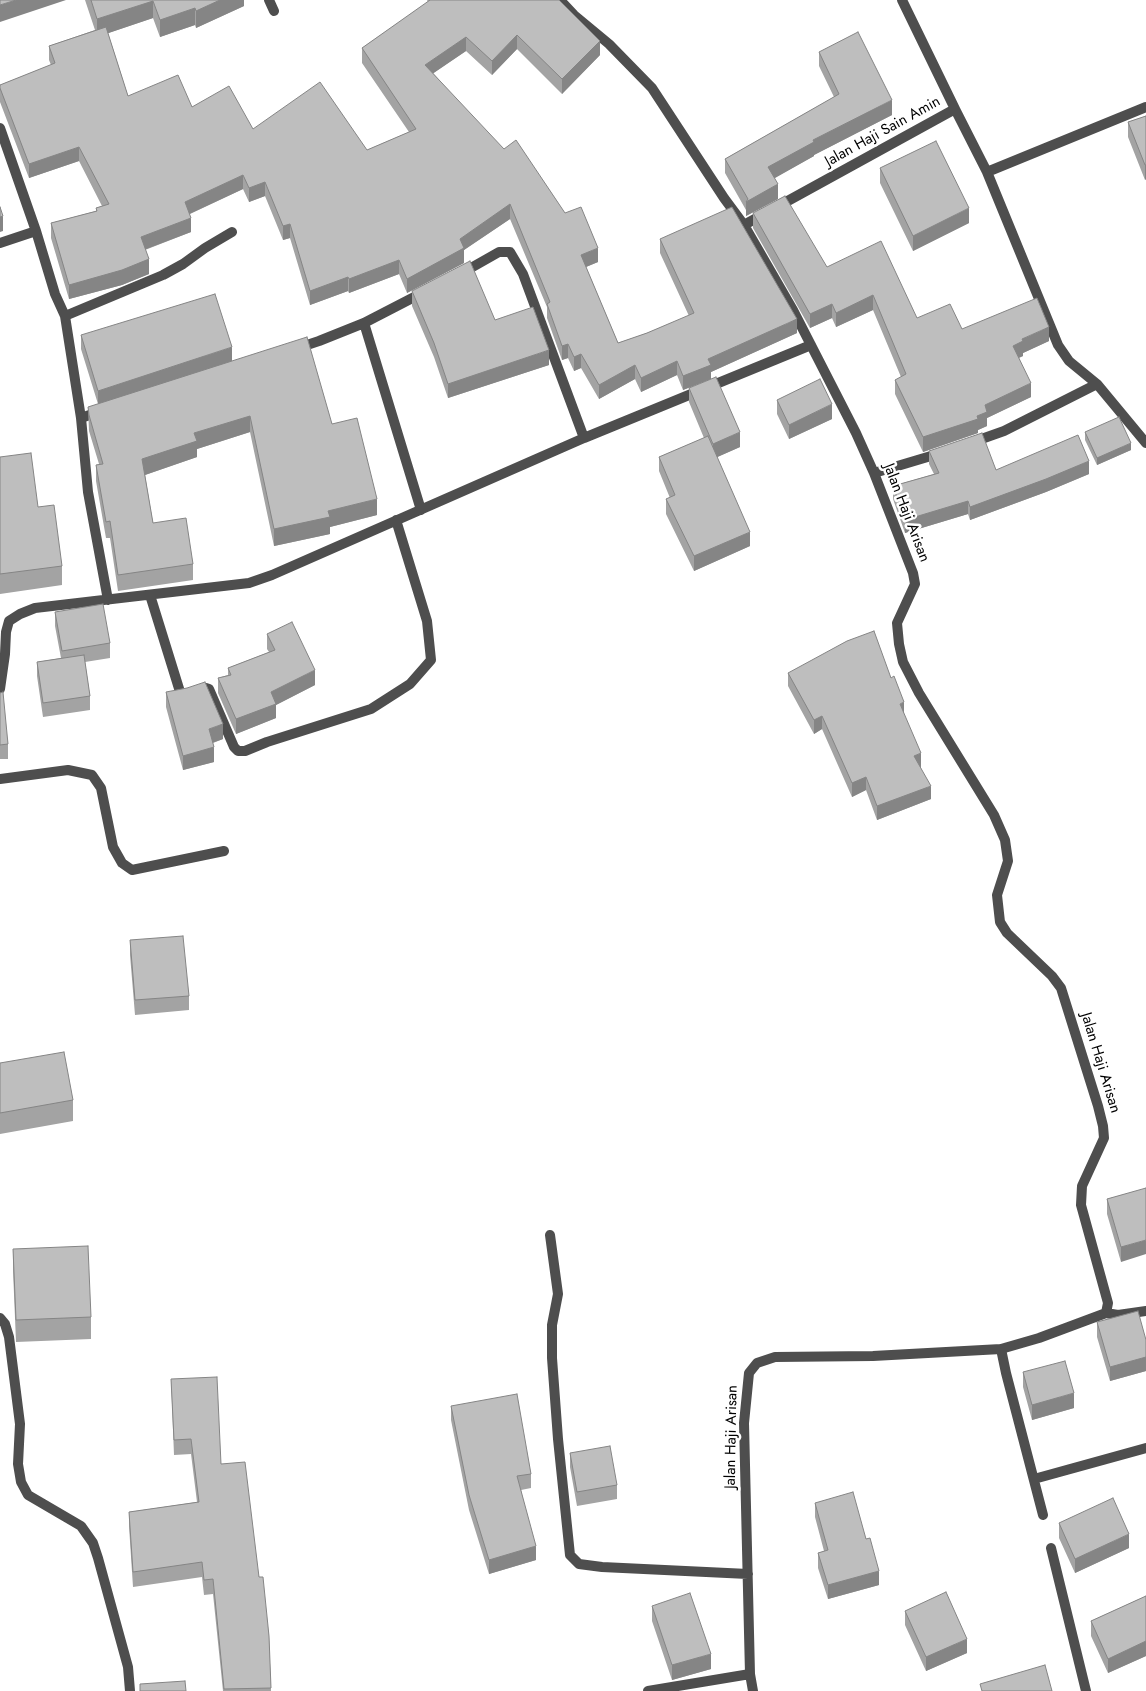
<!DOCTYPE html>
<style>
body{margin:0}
canvas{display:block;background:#fff}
</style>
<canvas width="1146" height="1691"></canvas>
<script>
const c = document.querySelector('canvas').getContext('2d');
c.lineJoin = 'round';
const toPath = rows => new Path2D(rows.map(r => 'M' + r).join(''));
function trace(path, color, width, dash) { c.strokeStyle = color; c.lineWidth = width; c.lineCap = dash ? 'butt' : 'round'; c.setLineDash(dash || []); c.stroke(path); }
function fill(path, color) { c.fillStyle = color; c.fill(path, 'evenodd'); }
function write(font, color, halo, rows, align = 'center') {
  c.font = font + ' Jost,sans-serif'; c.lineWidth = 5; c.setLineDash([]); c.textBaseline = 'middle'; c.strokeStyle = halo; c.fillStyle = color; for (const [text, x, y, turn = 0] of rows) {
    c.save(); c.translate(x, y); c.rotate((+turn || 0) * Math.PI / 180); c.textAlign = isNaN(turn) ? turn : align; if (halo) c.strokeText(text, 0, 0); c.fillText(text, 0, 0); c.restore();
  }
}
trace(toPath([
 [269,0,274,11],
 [560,0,574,15,609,44,652,88,724,198,744,225,793,310,856,433,874,473,913,573,915,584,897,623,899,644,903,662,919,693,994,815,1005,840,1008,861,997,895,1000,922,1007,933,1052,976,1061,988,1098,1106,1103,1126,1104,1138,1082,1186,1081,1205,1108,1303,1106,1313,1039,1338,1001,1349,873,1356,775,1357,757,1363,749,1373,744,1423,750,1674,753,1691],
 [902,0,955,109],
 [0,128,36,231,55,294,65,316,81,418,88,492,108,600],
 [987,172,1058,345,1069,361,1097,384,1146,443],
 [744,225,955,109,987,172,1146,107],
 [0,243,36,231],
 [462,273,499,252,510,252,523,274,584,438],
 [65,316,163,275,183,264,205,248,232,232],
 [364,323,421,510],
 [298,348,319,341,364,323,424,292],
 [81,418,101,411],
 [973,442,1004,431,1097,384],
 [874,473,941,453],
 [150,595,181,695,185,696,206,688,209,689,234,747,238,751,245,751,267,742,371,709,410,684,431,660,427,621,396,520],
 [0,689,5,654,6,632,9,621,20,614,35,608,249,583,272,575,584,438,811,345],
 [0,779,68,770,92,775,101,788,113,847,122,863,132,870,224,851],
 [550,1235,558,1294,552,1325,552,1358,558,1439,570,1555,579,1564,602,1567,748,1574],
 [1106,1313,1118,1315,1146,1311],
 [0,1318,5,1324,9,1337,20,1424,18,1464,21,1482,28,1495,81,1526,93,1543,98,1558,128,1667,130,1691],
 [1001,1349,1006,1373,1043,1515],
 [1034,1479,1146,1448],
 [1051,1548,1086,1691],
 [648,1691,750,1674]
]), '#4e4e4e', 10);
fill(toPath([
 [85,0,244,0,244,6,196,28,195,25,160,37,153,18,108,33,128,96,192,107,253,129,367,150,409,132,362,63,362,48,428,2,427,0,559,0,600,55,562,94,517,49,492,75,466,51,433,73,598,262,586,267,618,343,647,333,689,316,660,253,660,239,797,333,711,372,711,379,683,390,677,375,641,392,635,379,599,399,581,368,574,371,568,358,562,360,547,318,547,307,510,219,464,250,464,263,407,293,399,274,349,293,348,291,310,305,290,238,283,240,265,196,249,202,243,189,190,214,191,232,145,250,149,274,122,285,69,299,51,238,51,223,96,211,96,208,102,206,79,161,29,178,0,102,0,85,51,65,49,60,49,46,95,30],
 [819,52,892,115,814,155,814,156,774,178,778,199,746,216,746,210,725,173,725,159,834,97,819,66],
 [1146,116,1146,179,1145,180,1128,137,1128,122],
 [880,168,969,223,913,251,880,183],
 [753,213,827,267,917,318,962,329,1049,341,1023,353,1023,356,1019,358,1031,397,987,418,987,426,978,430,978,433,923,452,895,394,895,380,901,377,873,310,836,327,832,318,810,328,753,228],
 [412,291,495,320,549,365,448,398,434,357,412,306],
 [81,335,232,361,332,424,377,515,330,527,330,534,274,546,250,432,197,449,197,457,145,475,153,523,193,564,193,580,118,591,110,538,106,538,96,481,96,465,99,464,89,431,88,407,98,404,81,349],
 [689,388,740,447,717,457,750,546,694,571,666,514,666,499,670,498,659,471,659,457,704,438,689,402],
 [777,400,832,419,789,439,777,414],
 [1085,432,1131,450,1097,465,1085,440],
 [929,451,996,470,1089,474,1046,492,970,520,968,514,905,533,893,499,893,486,934,474,929,464],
 [0,457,38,507,62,566,62,585,0,594],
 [55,612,110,643,110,658,85,662,90,696,90,710,43,717,37,676,37,662,61,658,55,626],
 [267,634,315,685,276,705,276,718,236,734,218,693,218,678,228,675,228,668,269,652,267,649],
 [788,673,904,716,931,799,877,820,866,790,852,797,822,729,814,734,788,686],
 [166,692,223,739,213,743,214,762,183,770,166,707],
 [0,693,8,744,8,759,0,759],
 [130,940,189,996,189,1010,135,1015,130,955],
 [0,1063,73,1100,73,1121,0,1134],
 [1146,1189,1121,1262,1107,1214,1107,1199],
 [13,1249,91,1317,91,1339,16,1342,13,1270],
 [1097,1322,1146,1340,1146,1371,1110,1381,1097,1337],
 [1023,1372,1074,1408,1032,1420,1023,1387],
 [171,1379,221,1464,259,1577,269,1636,271,1691,223,1691,213,1594,204,1595,202,1577,133,1587,129,1526,129,1512,197,1502,191,1454,174,1455],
 [451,1406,531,1474,531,1488,521,1490,536,1560,489,1574,469,1510,451,1420],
 [570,1453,617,1485,617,1499,577,1506,570,1467],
 [815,1503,866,1539,879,1585,828,1599,818,1568,818,1553,824,1551,815,1517],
 [1059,1523,1129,1548,1075,1573,1059,1538],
 [1146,1596,1146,1656,1108,1673,1091,1636,1091,1621],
 [652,1606,711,1669,672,1680,652,1621],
 [905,1611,967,1653,926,1671,905,1625]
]), '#a3a3a3');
fill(toPath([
 [16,0,66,0,0,22,0,5],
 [220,0,244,0,244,6,196,28,196,11],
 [153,1,153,18,97,37,97,19],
 [195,8,195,25,160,37,160,20],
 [517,35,517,49,492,75,492,61],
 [466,37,466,51,425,79,425,65],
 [600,41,600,55,562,94,562,79],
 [892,100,892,115,814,155,814,156,768,182,768,167,813,140],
 [79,147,79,161,29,178,29,164],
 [1145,165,1146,165,1146,179,1145,180],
 [243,175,243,189,185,216,185,202],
 [265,182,265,196,249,202,249,188],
 [778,184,778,199,746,216,746,202],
 [510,204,510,219,464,250,464,263,407,293,407,279,460,239],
 [969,208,969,223,913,251,913,236],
 [3,216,3,231,0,232,0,217],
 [191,218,191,232,141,251,141,237],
 [290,224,290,238,283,240,283,226],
 [598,248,598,262,581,269,581,255],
 [149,259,149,274,122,285,69,299,69,285],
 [399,260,399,274,349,293,349,279],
 [348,277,348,291,310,305,310,291],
 [873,295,873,310,836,327,836,313],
 [832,304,832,318,810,328,810,314],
 [797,319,797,333,711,372,711,379,683,390,683,376,708,359],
 [1049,327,1049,341,1023,353,1023,356,1013,360,1013,346,1022,339],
 [568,344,568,358,562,360,562,346],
 [232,347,232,362,98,405,98,391],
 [549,350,549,365,448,398,448,384],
 [581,354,581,368,574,371,574,357],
 [677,361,677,375,641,392,641,378],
 [635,365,635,379,599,399,599,385],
 [1031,383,1031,397,987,418,987,426,978,430,978,433,923,452,923,437,977,416,985,405],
 [832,404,832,419,789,439,789,425],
 [250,416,250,432,197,449,197,457,142,476,142,459,194,433],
 [740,432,740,447,713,459,713,444],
 [1131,443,1131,450,1097,465,1097,458],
 [1089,461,1089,474,1046,492,970,520,970,507],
 [377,499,377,515,330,527,330,534,274,546,274,529,328,511],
 [968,501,968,514,905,533,905,520],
 [750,532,750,546,694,571,694,556],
 [315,670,315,685,276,705,276,718,236,734,236,719,271,692],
 [904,702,904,716,900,704],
 [822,716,822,729,814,734,814,720],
 [223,724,223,739,209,744,209,729],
 [214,747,214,762,183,770,183,756],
 [921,753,921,767,914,769,914,756],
 [866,777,866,790,852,797,852,783],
 [931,786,931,799,877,820,877,806],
 [1146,1240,1146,1254,1121,1262,1121,1247],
 [1146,1357,1146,1371,1110,1381,1110,1367],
 [1074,1393,1074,1408,1032,1420,1032,1405],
 [1129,1534,1129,1548,1075,1573,1075,1559],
 [536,1546,536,1560,489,1574,489,1560],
 [879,1571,879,1585,828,1599,828,1585],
 [967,1639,967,1653,926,1671,926,1657],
 [1146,1641,1146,1656,1108,1673,1108,1659],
 [711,1654,711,1669,672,1680,672,1665]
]), '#858585');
const building = toPath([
 [0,0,16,0,0,5,0,0],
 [91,0,220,0,196,11,195,8,160,20,153,1,97,19,91,0],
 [430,0,559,0,600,41,562,79,517,35,492,61,466,37,425,65,504,149,516,140,565,213,581,207,598,248,581,255,618,343,647,333,694,313,660,239,732,207,797,319,708,359,711,365,683,376,677,361,641,378,635,365,599,385,581,354,574,357,568,344,562,346,547,304,550,302,510,204,460,239,464,248,407,279,399,260,349,279,348,277,310,291,290,224,283,226,265,182,249,188,243,175,185,202,191,218,141,237,149,259,122,270,69,285,51,223,97,211,96,208,109,204,79,147,29,164,0,88,0,85,55,63,49,46,106,27,128,96,178,75,192,107,229,86,253,129,320,82,367,150,416,129,362,48,430,0],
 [858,32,892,100,813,140,814,142,768,167,778,184,746,202,748,199,725,159,839,94,819,52,858,32],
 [1146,116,1146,165,1145,165,1128,122,1146,116],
 [936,141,969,208,913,236,880,168,936,141],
 [785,196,827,267,881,241,917,318,950,304,962,329,1037,298,1049,327,1022,339,1023,341,1013,346,1031,383,985,405,987,412,977,416,978,419,923,437,895,380,906,374,873,295,836,313,832,304,810,314,753,213,785,196],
 [0,207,3,216,0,217,0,207],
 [470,261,495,320,533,307,549,350,448,384,434,343,412,291,470,261],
 [215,294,232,347,98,391,81,335,215,294],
 [307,337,332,424,357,418,377,499,328,511,330,517,274,529,250,416,194,433,197,441,142,459,153,523,186,518,193,564,118,575,110,521,106,522,96,465,103,464,89,415,88,407,307,337],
 [716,377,740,432,713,444,689,388,716,377],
 [820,379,832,404,789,425,777,400,820,379],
 [1119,417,1131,443,1097,458,1085,432,1119,417],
 [982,433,996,470,1078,435,1089,461,1046,479,970,507,968,501,905,520,893,486,939,473,929,451,982,433],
 [708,436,750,532,694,556,666,499,675,495,659,457,708,436],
 [31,453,38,507,54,505,62,566,0,574,0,457,31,453],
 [103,604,110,643,62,651,55,612,103,604],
 [292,622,315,670,271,692,276,704,236,719,218,678,231,675,228,668,275,650,267,634,292,622],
 [874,631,891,678,894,676,904,702,900,704,921,753,914,756,931,786,877,806,866,777,852,783,822,716,814,720,788,673,847,641,874,631],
 [84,655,90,696,43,703,37,662,84,655],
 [205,682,223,724,209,729,214,747,183,756,166,692,187,688,205,682],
 [3,692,8,744,0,745,0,693,3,692],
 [183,936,189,996,135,1000,130,940,183,936],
 [64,1052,73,1100,0,1113,0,1063,64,1052],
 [1146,1188,1146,1240,1121,1247,1107,1199,1146,1188],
 [88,1246,91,1317,16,1320,13,1249,88,1246],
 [1138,1311,1146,1340,1146,1357,1110,1367,1097,1322,1138,1311],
 [1065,1361,1074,1393,1032,1405,1023,1372,1065,1361],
 [217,1377,221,1464,245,1462,259,1577,263,1577,269,1636,271,1688,224,1689,213,1579,204,1580,202,1562,133,1572,129,1512,199,1502,191,1439,174,1440,171,1379,217,1377],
 [517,1394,531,1474,517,1476,536,1546,489,1560,469,1495,451,1406,517,1394],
 [610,1446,617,1485,577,1492,570,1453,610,1446],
 [853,1492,866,1539,870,1538,879,1571,828,1585,818,1553,828,1550,815,1503,853,1492],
 [1113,1498,1129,1534,1075,1559,1059,1523,1113,1498],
 [946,1592,967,1639,926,1657,905,1611,946,1592],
 [690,1593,711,1654,672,1665,652,1606,690,1593],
 [1146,1596,1146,1641,1108,1659,1091,1621,1146,1596],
 [1045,1665,1052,1691,982,1691,980,1684,1045,1665],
 [185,1681,186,1691,140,1691,140,1684,185,1681]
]);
fill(building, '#bebebe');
trace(building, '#858585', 1);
write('15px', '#000', '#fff', [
 ["Jalan Haji Sain Amin",883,132,-29],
 ["Jalan Haji Arisan",906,513,69],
 ["Jalan Haji Arisan",1100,1063,73],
 ["Jalan Haji Arisan",732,1437,-89]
]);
</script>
